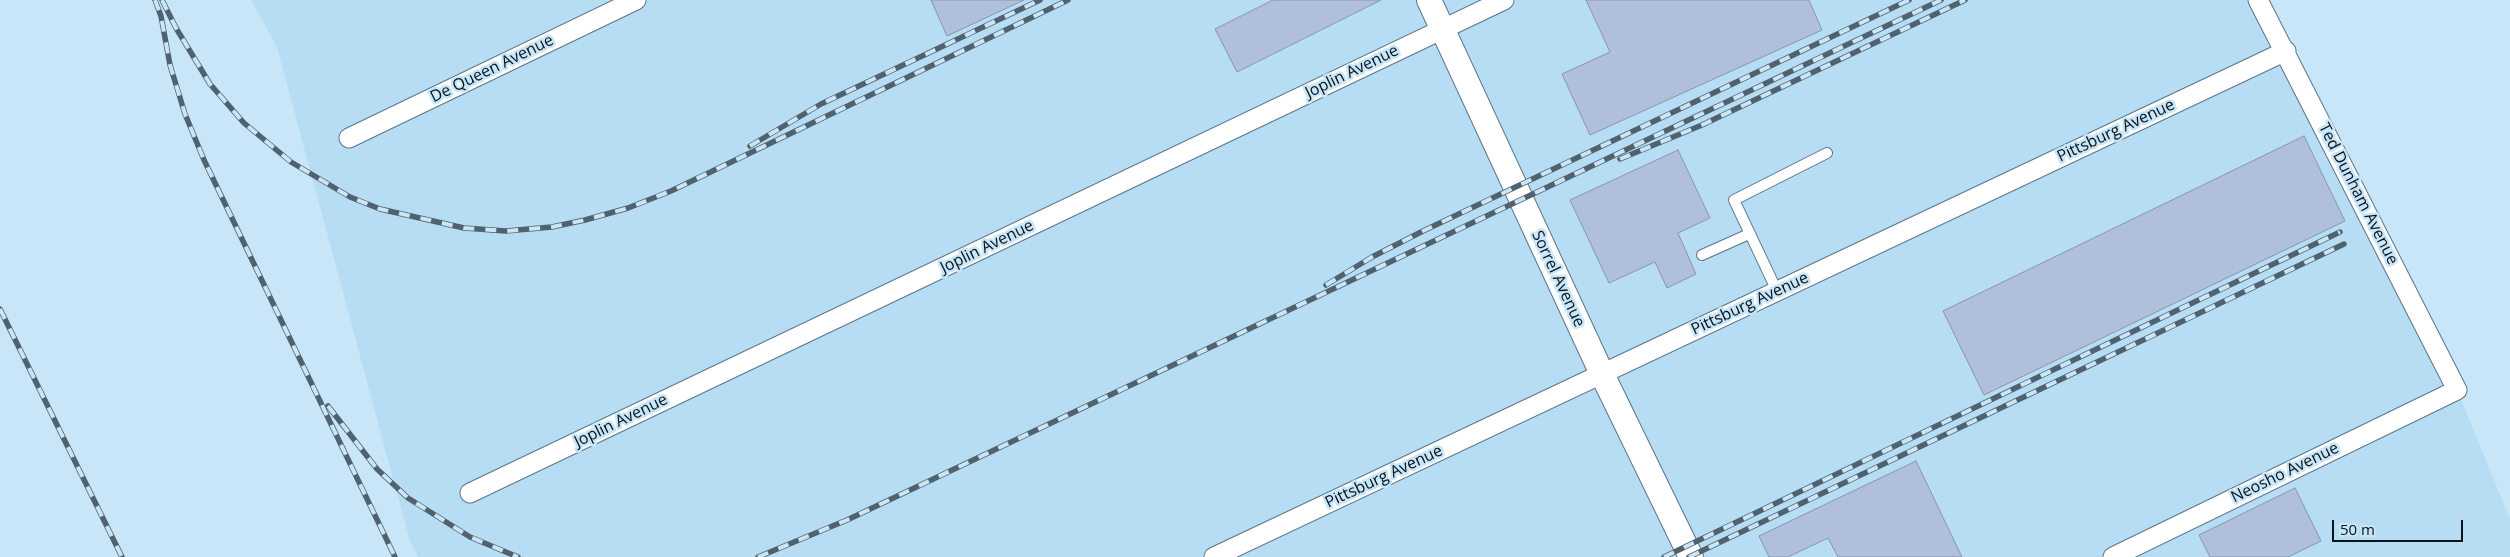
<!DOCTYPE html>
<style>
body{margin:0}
#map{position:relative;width:2510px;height:557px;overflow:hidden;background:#c8e6f8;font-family:"Open Sans",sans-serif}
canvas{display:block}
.scale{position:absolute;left:2332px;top:520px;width:131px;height:22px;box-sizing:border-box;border:2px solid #081219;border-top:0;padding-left:6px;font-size:15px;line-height:18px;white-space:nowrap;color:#081219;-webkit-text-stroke:4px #c8e6f8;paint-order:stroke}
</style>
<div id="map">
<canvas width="2510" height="557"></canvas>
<div class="scale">50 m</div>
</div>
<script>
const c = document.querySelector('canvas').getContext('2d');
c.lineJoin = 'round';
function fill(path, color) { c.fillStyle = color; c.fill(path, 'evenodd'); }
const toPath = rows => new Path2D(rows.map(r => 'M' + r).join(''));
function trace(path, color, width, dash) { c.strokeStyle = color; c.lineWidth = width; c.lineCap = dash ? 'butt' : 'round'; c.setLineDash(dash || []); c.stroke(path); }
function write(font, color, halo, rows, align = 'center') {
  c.font = font + ' "Open Sans",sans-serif'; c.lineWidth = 5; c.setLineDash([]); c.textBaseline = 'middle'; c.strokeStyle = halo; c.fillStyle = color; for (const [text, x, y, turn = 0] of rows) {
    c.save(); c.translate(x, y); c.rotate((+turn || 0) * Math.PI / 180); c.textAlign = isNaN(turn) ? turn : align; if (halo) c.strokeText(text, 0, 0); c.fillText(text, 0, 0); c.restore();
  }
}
fill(toPath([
 [251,0,2258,0,2457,390,2510,519,2510,557,418,557,409,538,277,47]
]), '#b7ddf4');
const building = toPath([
 [931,0,1024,0,947,36,931,0],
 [1273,0,1381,0,1237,72,1215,29,1273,0],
 [1586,0,1809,0,1822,30,1590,135,1562,74,1610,52,1586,0],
 [2304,136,2345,221,1984,395,1943,311,2304,136],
 [1678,150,1710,218,1678,233,1696,274,1667,288,1655,262,1609,283,1570,200,1678,150],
 [1916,461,1962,557,1838,557,1828,538,1788,557,1769,557,1759,536,1916,461],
 [2295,488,2321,541,2288,557,2210,557,2199,535,2295,488]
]);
fill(building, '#b0c0da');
trace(building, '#8796ae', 1);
const service = toPath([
 [1702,255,1749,234],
 [1777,291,1734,200,1827,153]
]);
const minor = toPath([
 [349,138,636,0],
 [470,493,1504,0],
 [1214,557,2286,51],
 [2113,557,2457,390,2258,0]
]);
const tertiary = toPath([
 [1429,0,1602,374,1691,557]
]);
trace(service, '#5a7586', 12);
trace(minor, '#5a7586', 21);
trace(tertiary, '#5a7586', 26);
trace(service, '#fff', 10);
trace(minor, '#fff', 19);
trace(tertiary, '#fff', 24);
const rail = toPath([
 [155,0,161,16,170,65,185,114,204,160,395,557],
 [162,0,176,28,210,84,244,123,291,162,350,197,380,209,464,228,506,231,552,227,585,220,628,208,671,191,1068,0],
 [750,146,821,104,1040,0],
 [1620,159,1702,125,1965,0],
 [1326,285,1372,257,1423,231,1909,0],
 [0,309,122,557],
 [328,406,377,469,408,498,470,537,518,557],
 [758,557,847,520,1941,0],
 [1664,557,2340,232],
 [1689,557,2344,244]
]);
trace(rail, '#50626d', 5.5);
trace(rail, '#c8e6f8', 4, [11]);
write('16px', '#081219', '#c8e6f8', [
 ["De Queen Avenue",492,69,-26],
 ["Joplin Avenue",1352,72,-26],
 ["Pittsburg Avenue",2116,131,-25],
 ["Ted Dunham Avenue",2358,194,63],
 ["Joplin Avenue",987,247,-26],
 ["Sorrel Avenue",1558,279,65],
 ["Pittsburg Avenue",1750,304,-25],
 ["Joplin Avenue",621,421,-26],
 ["Neosho Avenue",2285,473,-26],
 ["Pittsburg Avenue",1384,477,-25]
]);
</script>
